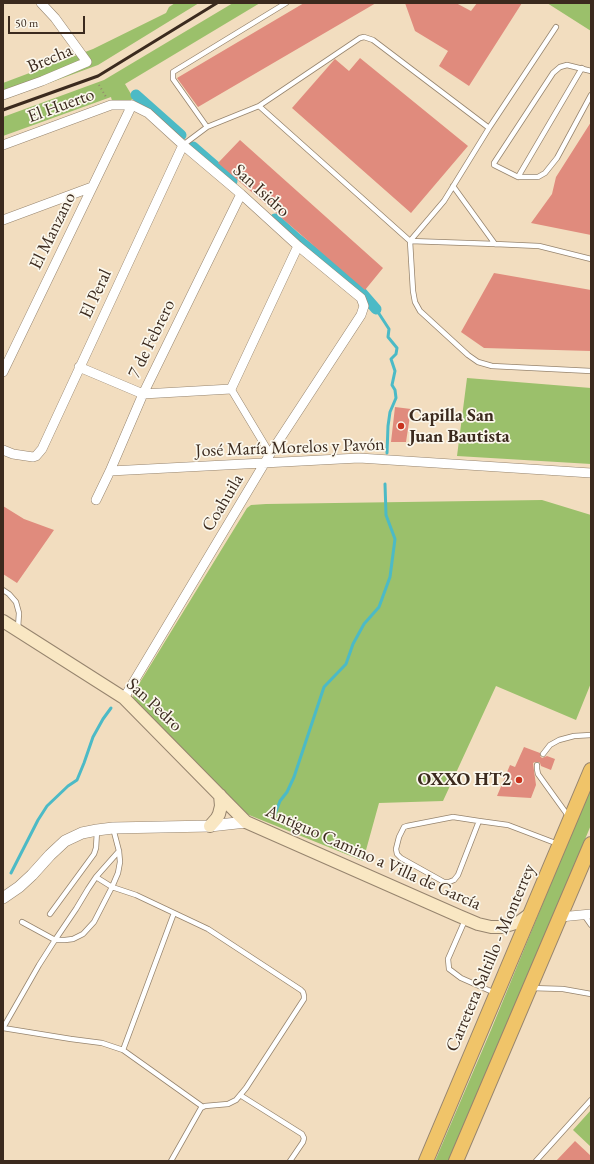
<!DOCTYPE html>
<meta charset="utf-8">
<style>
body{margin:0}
#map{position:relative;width:594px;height:1164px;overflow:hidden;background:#f2ddbf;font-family:"EB Garamond",serif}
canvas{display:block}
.frame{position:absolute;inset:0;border:4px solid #3b2a1e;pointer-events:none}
.scale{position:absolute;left:8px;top:16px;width:77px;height:18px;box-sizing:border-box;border:2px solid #3b2a1e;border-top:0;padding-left:5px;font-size:12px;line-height:14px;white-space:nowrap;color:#3b2a1e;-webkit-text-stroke:3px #fbf7ec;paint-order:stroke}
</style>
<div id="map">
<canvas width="594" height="1164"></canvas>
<div class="frame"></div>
<div class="scale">50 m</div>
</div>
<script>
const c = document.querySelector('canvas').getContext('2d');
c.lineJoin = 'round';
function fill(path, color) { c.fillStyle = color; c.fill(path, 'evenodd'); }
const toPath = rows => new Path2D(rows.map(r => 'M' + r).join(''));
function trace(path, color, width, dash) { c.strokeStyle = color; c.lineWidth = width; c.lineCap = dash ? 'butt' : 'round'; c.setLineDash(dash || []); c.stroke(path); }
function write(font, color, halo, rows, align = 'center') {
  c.font = font + ' "EB Garamond",serif'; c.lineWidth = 3.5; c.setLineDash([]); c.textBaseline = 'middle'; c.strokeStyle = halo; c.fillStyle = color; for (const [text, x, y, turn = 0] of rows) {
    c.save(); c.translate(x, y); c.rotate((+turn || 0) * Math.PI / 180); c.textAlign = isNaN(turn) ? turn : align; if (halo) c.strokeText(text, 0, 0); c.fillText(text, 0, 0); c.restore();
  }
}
fill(toPath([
 [175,3,199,3,98,65,3,100,3,83,93,49,166,13,169,7],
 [233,3,260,3,125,84,134,99,113,105,111,97,3,136,3,117,104,80],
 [547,3,591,3,591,31],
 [467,378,591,388,591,464,457,456],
 [542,500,591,515,591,683,576,720,496,686,443,801,379,803,363,861,244,813,133,698,134,692,247,508,251,505,266,504],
 [591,786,591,825,540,947,481,1085,472,1111,449,1161,435,1161,491,1030],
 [591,1110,591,1147,573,1130]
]), '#9bc06b');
trace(toPath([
 [376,309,389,329,388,337,397,348,396,354,391,359,395,371,392,385,395,390,396,398,390,412,388,426,387,453],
 [273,819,280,801,287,792,294,777,324,687,346,664,353,644,364,624,379,607,390,577,395,539,386,515,385,484],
 [11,873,38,820,47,806,68,786,77,780,84,763,93,737,103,719,111,708]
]), '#4cbac6', 3);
trace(toPath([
 [136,95,181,135],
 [193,147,232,181],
 [275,219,296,238,356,286,376,309]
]), '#4cbac6', 11);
fill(toPath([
 [304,3,376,3,198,107,177,78],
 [405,3,456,3,471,11,477,3,522,3,469,86,439,66,448,51,415,31],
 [360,58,468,146,411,213,292,108,334,60,335,59,349,71],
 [591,122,591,235,531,223,552,194,556,177],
 [240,140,383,268,365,290,218,163],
 [494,273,591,290,591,351,484,348,461,332],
 [395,407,411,409,406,442,391,442],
 [3,506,24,519,54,530,17,583,3,574],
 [524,747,540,753,540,756,542,758,547,756,555,759,551,770,541,766,540,763,539,762,535,762,533,763,536,785,531,798,497,796,510,765,515,767],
 [575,1141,591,1156,591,1161,556,1161]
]), '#e08b7d');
const service = toPath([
 [556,27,489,128,444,201,410,241,413,291,415,302,420,311,468,355,478,362,492,366,591,371],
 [591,71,567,65,560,67,553,73,494,163,494,165,518,177,538,177,545,173,557,158,591,95],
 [259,106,360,38,364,37,373,40,489,128],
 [207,127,173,79,173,72,286,3],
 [183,145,207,127,259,106,410,241,495,244,539,246,591,259],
 [518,177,582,68],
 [453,186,495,244],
 [3,590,9,594,16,602,19,613,18,628],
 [543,754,550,745,559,740,574,736,591,735],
 [537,765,537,769,538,774,569,817],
 [479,821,458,875,454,880,449,882,444,882,401,858,397,854,396,849,399,837,404,827,407,826,453,817,479,821,508,825,558,844],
 [113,828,119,851,120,862,118,873,112,887,136,895,208,929,301,990,303,992,304,996,304,999,246,1088,236,1100,228,1104,205,1106,201,1108,171,1161],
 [96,877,119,851],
 [50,914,94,854,96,848,97,831],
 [584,915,591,925],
 [465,920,448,959,449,969,461,978,495,993],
 [531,988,563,989,591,994],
 [3,1028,39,965,55,940,76,909,88,889,96,877,112,887,94,922,83,934,73,939,65,940,55,940,22,922],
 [3,1028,71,1039,102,1043,123,1050,203,1107],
 [123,1050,174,913],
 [240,1095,302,1134,304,1138,303,1142,290,1161],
 [536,1161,591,1100]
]);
const pedestrian = toPath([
 [231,389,270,454]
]);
const minor = toPath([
 [3,95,42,81,87,62,55,18,41,3],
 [3,145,111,105,132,105,148,113,183,145,241,194,298,246,361,298,364,306,361,315,270,454,124,698],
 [3,220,92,187],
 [79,367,143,394,231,389,298,246],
 [3,372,132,105],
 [3,450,13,454,33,457,36,456,42,449,183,145],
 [110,471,359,458,591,473],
 [96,500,110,471,143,394,241,194],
 [560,917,591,914]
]);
const tertiary = toPath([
 [3,898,19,887,32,875,50,855,65,841,82,833,97,830,113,828,210,826,246,822]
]);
const secondary = toPath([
 [3,621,124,698,246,822,459,916,478,924,491,927,502,927,519,922,530,914],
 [210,826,217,818,219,814,221,806,220,795]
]);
const primary = toPath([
 [426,1161,591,770],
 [456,1161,591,844]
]);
trace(service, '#96846e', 6);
trace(pedestrian, '#96846e', 8);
trace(minor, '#96846e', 10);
trace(tertiary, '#96846e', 12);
trace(secondary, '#96846e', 14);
trace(primary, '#96846e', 16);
trace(toPath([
 [99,85,106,97]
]), '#96846e', 2, [1, 3]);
trace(service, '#fff', 4.5);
trace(pedestrian, '#fff', 7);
trace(minor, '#fff', 9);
trace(tertiary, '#fff', 11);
trace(secondary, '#f9e7c3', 12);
trace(primary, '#f0c469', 14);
trace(toPath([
 [3,110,98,76,217,3]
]), '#3b2a1e', 3);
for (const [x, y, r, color] of [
 [401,426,4,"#c8321e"],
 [519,780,4,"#c8321e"]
]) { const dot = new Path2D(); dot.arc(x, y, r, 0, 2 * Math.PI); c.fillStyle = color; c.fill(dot); trace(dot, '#fbf7ec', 1.5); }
write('18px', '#3b2a1e', '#fbf7ec', [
 ["Brecha",50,59,-23],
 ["El Huerto",61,106,-20],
 ["San Isidro",261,191,42],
 ["El Manzano",53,231,-64],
 ["El Peral",96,294,-65],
 ["7 de Febrero",152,339,-64],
 ["José María Morelos y Pavón",290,448,-2],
 ["Coahuila",223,503,-59],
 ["San Pedro",154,705,43],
 ["Antiguo Camino a Villa de García",373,858,24],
 ["Carretera Saltillo - Monterrey",491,958,-67]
]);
write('bold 18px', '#3b2a1e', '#fbf7ec', [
 ["Capilla San",409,416],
 ["Juan Bautista",409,437],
 ["OXXO HT2",511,780,"right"]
], 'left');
</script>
